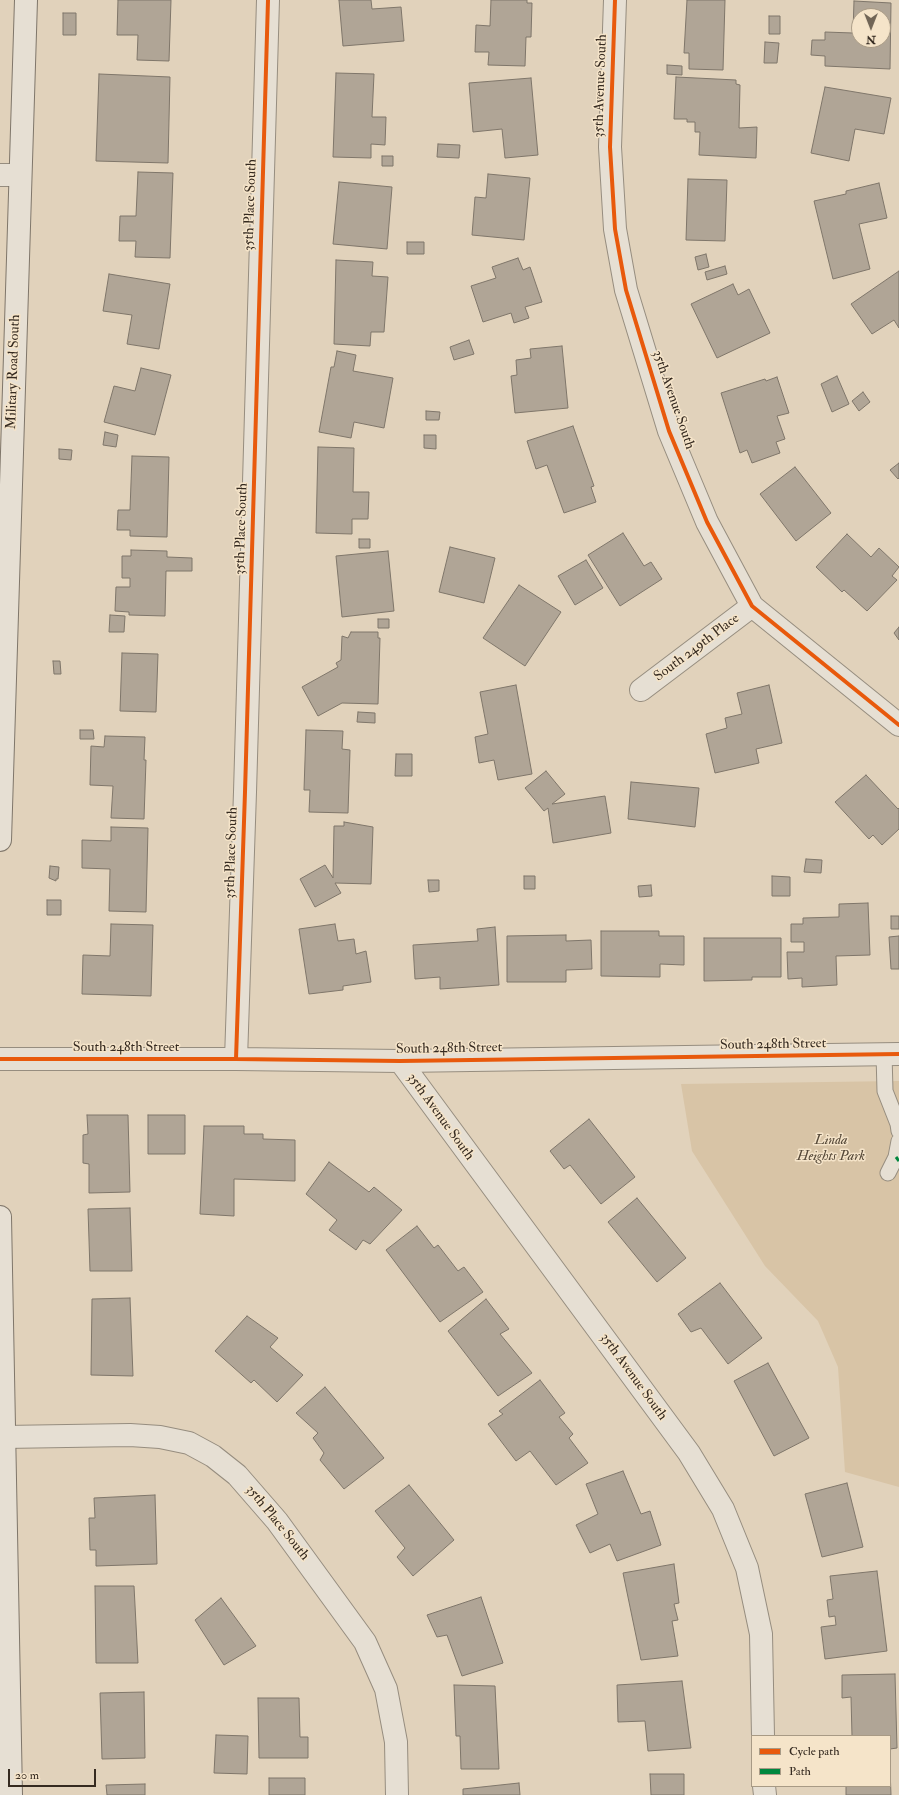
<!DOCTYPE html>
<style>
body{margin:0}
#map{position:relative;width:899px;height:1795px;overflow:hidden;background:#e1d2bb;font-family:"IM FELL Double Pica",serif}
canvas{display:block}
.legend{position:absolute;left:751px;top:1735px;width:140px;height:52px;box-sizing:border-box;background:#f5e4c9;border:1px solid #a89a85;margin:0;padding:5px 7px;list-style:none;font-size:12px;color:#352a20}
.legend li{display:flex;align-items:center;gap:8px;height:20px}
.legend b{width:20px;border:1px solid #a89a85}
.north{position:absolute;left:851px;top:8px;width:40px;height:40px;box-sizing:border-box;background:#f5e4c9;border:1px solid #a89a85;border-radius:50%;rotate:180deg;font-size:11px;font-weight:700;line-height:16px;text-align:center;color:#352a20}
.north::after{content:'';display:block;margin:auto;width:14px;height:18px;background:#716556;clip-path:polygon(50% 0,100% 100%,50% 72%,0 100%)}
.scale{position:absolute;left:8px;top:1769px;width:88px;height:18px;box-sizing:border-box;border:2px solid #352a20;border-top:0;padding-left:5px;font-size:12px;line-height:14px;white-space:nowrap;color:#352a20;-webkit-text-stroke:3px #f5e4c9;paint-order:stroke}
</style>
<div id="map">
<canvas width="899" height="1795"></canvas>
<ul class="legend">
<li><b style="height:5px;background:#e8590c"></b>Cycle path</li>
<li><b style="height:5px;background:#00873e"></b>Path</li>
</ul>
<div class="north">N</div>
<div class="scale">20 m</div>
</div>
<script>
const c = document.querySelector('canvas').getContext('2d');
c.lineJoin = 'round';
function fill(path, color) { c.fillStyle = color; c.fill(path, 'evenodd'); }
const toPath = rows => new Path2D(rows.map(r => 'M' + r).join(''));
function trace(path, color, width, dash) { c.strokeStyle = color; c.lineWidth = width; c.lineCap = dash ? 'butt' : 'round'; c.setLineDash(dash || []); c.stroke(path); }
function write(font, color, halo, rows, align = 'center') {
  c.font = font + ' "IM FELL Double Pica",serif'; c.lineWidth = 3; c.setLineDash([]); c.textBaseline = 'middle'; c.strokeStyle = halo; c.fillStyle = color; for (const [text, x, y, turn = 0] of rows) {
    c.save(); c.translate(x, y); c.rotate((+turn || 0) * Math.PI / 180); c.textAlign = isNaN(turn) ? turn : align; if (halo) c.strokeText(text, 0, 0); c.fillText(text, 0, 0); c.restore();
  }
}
fill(toPath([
 [899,1081,899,1487,845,1472,838,1367,818,1321,765,1266,692,1151,681,1084]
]), '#d8c4a6');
const building = toPath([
 [118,0,171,0,169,61,137,60,138,35,117,35,118,0],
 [339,0,371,0,372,9,401,7,404,41,343,46,339,0],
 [491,0,527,0,527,3,532,3,531,37,526,37,525,66,488,65,489,52,475,52,476,25,490,26,491,0],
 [687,0,725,0,723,70,689,69,689,53,684,53,687,0],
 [854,1,891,3,890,69,825,66,825,56,811,55,812,40,825,40,825,32,853,33,854,1],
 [859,16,883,16,883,40,859,40,859,16],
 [63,13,76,13,76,35,63,35,63,13],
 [769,16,780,16,780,34,769,34,769,16],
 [765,42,779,43,777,63,764,63,765,42],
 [667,65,682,66,682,75,667,74,667,65],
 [336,73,374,74,372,117,386,117,385,145,371,144,371,158,333,157,336,73],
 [99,74,170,77,168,163,96,161,99,74],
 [676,77,736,80,736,84,740,85,739,128,757,127,756,158,699,155,700,132,695,132,695,122,687,122,687,119,674,119,676,77],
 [531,78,538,155,505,158,502,129,473,132,469,83,531,78],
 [825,87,891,98,884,134,855,129,849,161,811,153,825,87],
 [438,144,460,145,459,158,437,157,438,144],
 [382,156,393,156,393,166,382,166,382,156],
 [138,172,173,173,170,258,135,257,136,241,119,241,120,216,136,216,138,172],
 [488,174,530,178,524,240,472,235,475,197,486,198,488,174],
 [688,179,727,180,725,241,686,240,688,179],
 [339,182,392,187,387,249,333,244,339,182],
 [879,183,887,218,859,224,870,269,833,279,814,201,846,194,846,191,879,183],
 [407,242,424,242,424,254,407,254,407,242],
 [706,254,709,267,698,270,695,257,706,254],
 [518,258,523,270,530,267,542,302,525,307,529,318,514,323,511,313,483,322,471,286,496,278,492,267,518,258],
 [336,260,373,262,372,276,388,277,384,332,371,332,370,346,334,344,336,260],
 [725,266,727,274,707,280,705,272,725,266],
 [899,271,899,328,894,320,872,334,851,304,899,271],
 [109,274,170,284,159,349,127,344,132,315,103,311,109,274],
 [733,284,738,295,749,289,770,333,717,358,691,304,733,284],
 [469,340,474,354,454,360,450,347,469,340],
 [562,346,568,408,515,413,511,376,517,375,516,360,531,358,530,349,562,346],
 [337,351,356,355,353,371,393,378,384,428,354,422,351,438,319,432,331,367,334,367,337,351],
 [141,368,171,375,155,435,104,422,114,386,135,391,141,368],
 [837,376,849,404,832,412,821,384,837,376],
 [777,377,789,413,777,416,785,439,776,442,780,453,752,463,747,450,740,453,721,393,765,379,766,381,777,377],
 [863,392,870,402,859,411,852,401,863,392],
 [426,411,440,412,439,420,426,420,426,411],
 [573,426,594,486,591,487,596,502,564,513,547,465,536,469,527,441,573,426],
 [105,432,118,435,116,447,103,445,105,432],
 [424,435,436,435,436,449,424,448,424,435],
 [318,447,354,448,353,492,369,492,368,519,352,519,352,534,316,533,318,447],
 [59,449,72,450,71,460,59,459,59,449],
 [132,456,169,457,167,537,130,536,130,530,117,530,118,510,130,510,132,456],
 [899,463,899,478,898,479,890,470,899,463],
 [795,467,831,513,796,541,760,494,795,467],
 [623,533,644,566,651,562,662,579,620,606,588,555,623,533],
 [847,534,871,557,879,548,899,567,892,576,897,580,867,611,844,590,842,592,816,567,847,534],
 [359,539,370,539,370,548,359,548,359,539],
 [450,547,495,558,484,603,439,592,450,547],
 [131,550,167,551,167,557,192,558,192,571,166,571,165,616,129,615,129,612,115,611,116,587,130,587,130,578,122,578,122,556,131,556,131,550],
 [388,551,394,611,342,617,336,556,388,551],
 [586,560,603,588,575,605,558,576,586,560],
 [519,585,561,612,525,666,483,638,519,585],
 [110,615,125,616,124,632,109,632,110,615],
 [378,619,389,619,389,628,378,628,378,619],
 [899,627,899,640,894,633,899,627],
 [351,632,378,632,378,638,380,638,378,704,342,703,318,716,302,687,338,667,336,663,341,660,342,636,348,638,351,632],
 [122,653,158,654,156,712,120,711,122,653],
 [53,661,60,661,61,674,54,674,53,661],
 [516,685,532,774,498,780,494,760,479,763,475,737,488,734,480,692,516,685],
 [769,685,782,743,756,749,759,763,715,773,706,734,727,728,725,718,742,714,737,693,769,685],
 [358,712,375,713,375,723,357,722,358,712],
 [80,730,93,730,94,739,80,739,80,730],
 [306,730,343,731,342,749,350,750,348,813,309,812,310,790,304,790,306,730],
 [105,736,145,737,144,760,146,760,144,819,111,818,113,786,90,785,91,746,104,747,105,736],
 [396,754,412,754,412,776,395,776,396,754],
 [546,771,565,794,552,804,605,796,611,833,553,843,548,808,544,811,525,788,546,771],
 [866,775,898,809,899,808,899,829,882,845,873,835,869,839,835,802,866,775],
 [631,782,699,788,695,827,628,819,631,782],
 [344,822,373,827,371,884,335,883,341,893,315,907,300,879,325,865,333,878,334,826,344,826,344,822],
 [111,827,148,828,146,912,109,911,110,869,82,868,82,840,111,841,111,827],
 [806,859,822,860,821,873,804,872,806,859],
 [50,866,59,867,58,879,56,879,56,881,49,878,50,866],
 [524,876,535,876,535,889,524,889,524,876],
 [772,876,790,877,790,896,772,896,772,876],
 [428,880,439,880,439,891,429,892,428,880],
 [651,885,652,896,639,897,638,886,651,885],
 [47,900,61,900,61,915,47,915,47,900],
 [868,903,870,955,836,956,837,985,802,987,802,978,788,979,787,952,804,952,804,942,791,942,791,924,803,924,803,918,839,917,839,904,868,903],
 [891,916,899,916,899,929,891,929,891,916],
 [111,924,153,925,151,996,82,994,83,955,110,956,111,924],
 [335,924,338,941,354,939,356,954,366,951,371,982,343,986,343,990,309,994,299,929,335,924],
 [495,927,499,985,440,989,440,977,415,979,413,945,478,941,477,929,495,927],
 [601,931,659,931,659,936,684,936,684,965,660,964,660,977,601,976,601,931],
 [566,935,566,941,591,940,592,969,566,970,566,982,507,982,507,936,566,935],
 [899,936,899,969,891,969,889,937,899,936],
 [704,938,781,938,781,977,752,977,752,980,704,981,704,938],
 [87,1115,128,1115,130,1192,89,1193,89,1164,83,1163,83,1135,88,1134,87,1115],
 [148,1115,185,1115,185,1154,148,1154,148,1115],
 [589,1119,635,1177,601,1204,570,1165,564,1169,550,1151,589,1119],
 [204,1126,244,1126,244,1134,263,1134,263,1139,295,1140,295,1181,234,1179,234,1216,200,1214,204,1126],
 [329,1162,369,1192,374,1187,402,1210,370,1244,363,1240,356,1250,329,1230,337,1220,306,1194,329,1162],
 [637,1198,686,1258,657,1282,608,1222,637,1198],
 [130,1208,132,1271,90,1271,88,1209,130,1208],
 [417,1226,434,1248,438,1245,458,1271,464,1267,483,1292,440,1322,386,1250,417,1226],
 [720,1283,762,1338,728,1364,701,1328,691,1332,678,1314,720,1283],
 [130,1298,133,1376,91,1375,92,1299,130,1298],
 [486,1299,509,1329,500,1334,532,1373,498,1396,448,1331,486,1299],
 [247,1316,278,1338,270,1347,303,1375,277,1402,254,1380,251,1383,215,1351,247,1316],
 [768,1363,809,1438,774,1456,734,1381,768,1363],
 [540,1380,565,1413,559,1417,573,1434,569,1438,588,1463,556,1485,530,1451,516,1461,488,1424,503,1414,499,1411,540,1380],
 [325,1387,384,1458,344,1489,320,1460,324,1453,313,1438,318,1433,296,1413,325,1387],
 [623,1471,641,1514,650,1511,661,1545,617,1561,610,1544,590,1553,576,1525,598,1514,586,1484,623,1471],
 [847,1483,863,1547,822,1557,805,1494,847,1483],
 [409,1485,454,1540,413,1576,397,1557,405,1548,375,1511,409,1485],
 [155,1495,157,1564,96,1566,96,1550,90,1550,89,1518,95,1518,94,1498,155,1495],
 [674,1564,679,1603,674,1604,678,1620,672,1621,678,1656,641,1660,623,1573,674,1564],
 [877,1571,887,1651,825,1659,821,1627,836,1625,835,1616,829,1617,827,1600,833,1599,830,1576,877,1571],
 [95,1586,134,1586,138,1663,96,1663,95,1586],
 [481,1597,503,1663,462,1676,447,1635,437,1637,427,1615,481,1597],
 [221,1598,256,1646,224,1665,195,1620,221,1598],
 [895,1674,897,1748,890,1749,890,1736,852,1736,851,1697,842,1698,842,1675,895,1674],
 [682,1681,691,1748,648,1751,645,1721,618,1722,617,1685,682,1681],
 [454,1685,495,1686,499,1769,461,1769,460,1736,456,1736,454,1685],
 [144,1692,145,1758,102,1759,100,1693,144,1692],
 [258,1698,299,1698,300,1737,308,1737,308,1758,259,1758,258,1698],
 [216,1735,248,1736,247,1774,214,1773,216,1735],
 [890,1769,891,1795,846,1795,846,1786,890,1786,890,1769],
 [650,1774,684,1774,684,1795,651,1795,650,1774],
 [269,1778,305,1778,305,1795,269,1795,269,1778],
 [519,1783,520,1795,463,1795,463,1789,519,1783],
 [145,1784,145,1795,107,1795,106,1785,145,1784]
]);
fill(building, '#b0a596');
trace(building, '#7f766a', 1);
const service = toPath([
 [884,1054,885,1091,898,1124,899,1131],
 [888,1173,896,1157,899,1141]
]);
const minor = toPath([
 [615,0,610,147,615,229,626,290,669,431,707,522,752,606,899,725],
 [0,175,20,175],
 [641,690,752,606],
 [0,1059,236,1059,400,1061,899,1054],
 [236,1059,245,792,268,0],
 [400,1061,689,1453,723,1509,747,1568,761,1634,763,1736],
 [4,1437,130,1435,160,1437,189,1443,213,1456,237,1475,277,1521,365,1642,386,1689,396,1742,397,1795],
 [764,1786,765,1795]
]);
const secondary = toPath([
 [0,840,26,0],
 [0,1217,11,1795]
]);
trace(service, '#968d7f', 17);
trace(minor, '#968d7f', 24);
trace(secondary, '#7f766a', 24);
trace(service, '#e6dfd3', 15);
trace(minor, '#e6dfd3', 22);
trace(secondary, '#e6dfd3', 22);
trace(toPath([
 [896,1157,899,1161]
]), '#00873e', 3, [6, 3]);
trace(toPath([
 [615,0,610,147,615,229,626,290,669,431,707,522,752,606,899,725],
 [0,1059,236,1059,400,1061,899,1054],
 [236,1059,245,792,268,0]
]), '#e8590c', 4);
write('14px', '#352a20', '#f5e4c9', [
 ["35th Avenue South",601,86,-88],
 ["35th Place South",251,205,-88],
 ["Military Road South",14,372,-88],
 ["35th Avenue South",673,400,71],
 ["35th Place South",242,529,-88],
 ["South 249th Place",697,648,-37],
 ["35th Place South",232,853,-88],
 ["South 248th Street",773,1045,-1],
 ["South 248th Street",126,1048],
 ["South 248th Street",449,1049,-1],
 ["35th Avenue South",440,1117,54],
 ["35th Avenue South",633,1377,54],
 ["35th Place South",277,1523,51]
]);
write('italic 14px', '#544737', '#f5e4c9', [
 ["Linda",831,1141],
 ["Heights Park",831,1157]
]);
</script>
